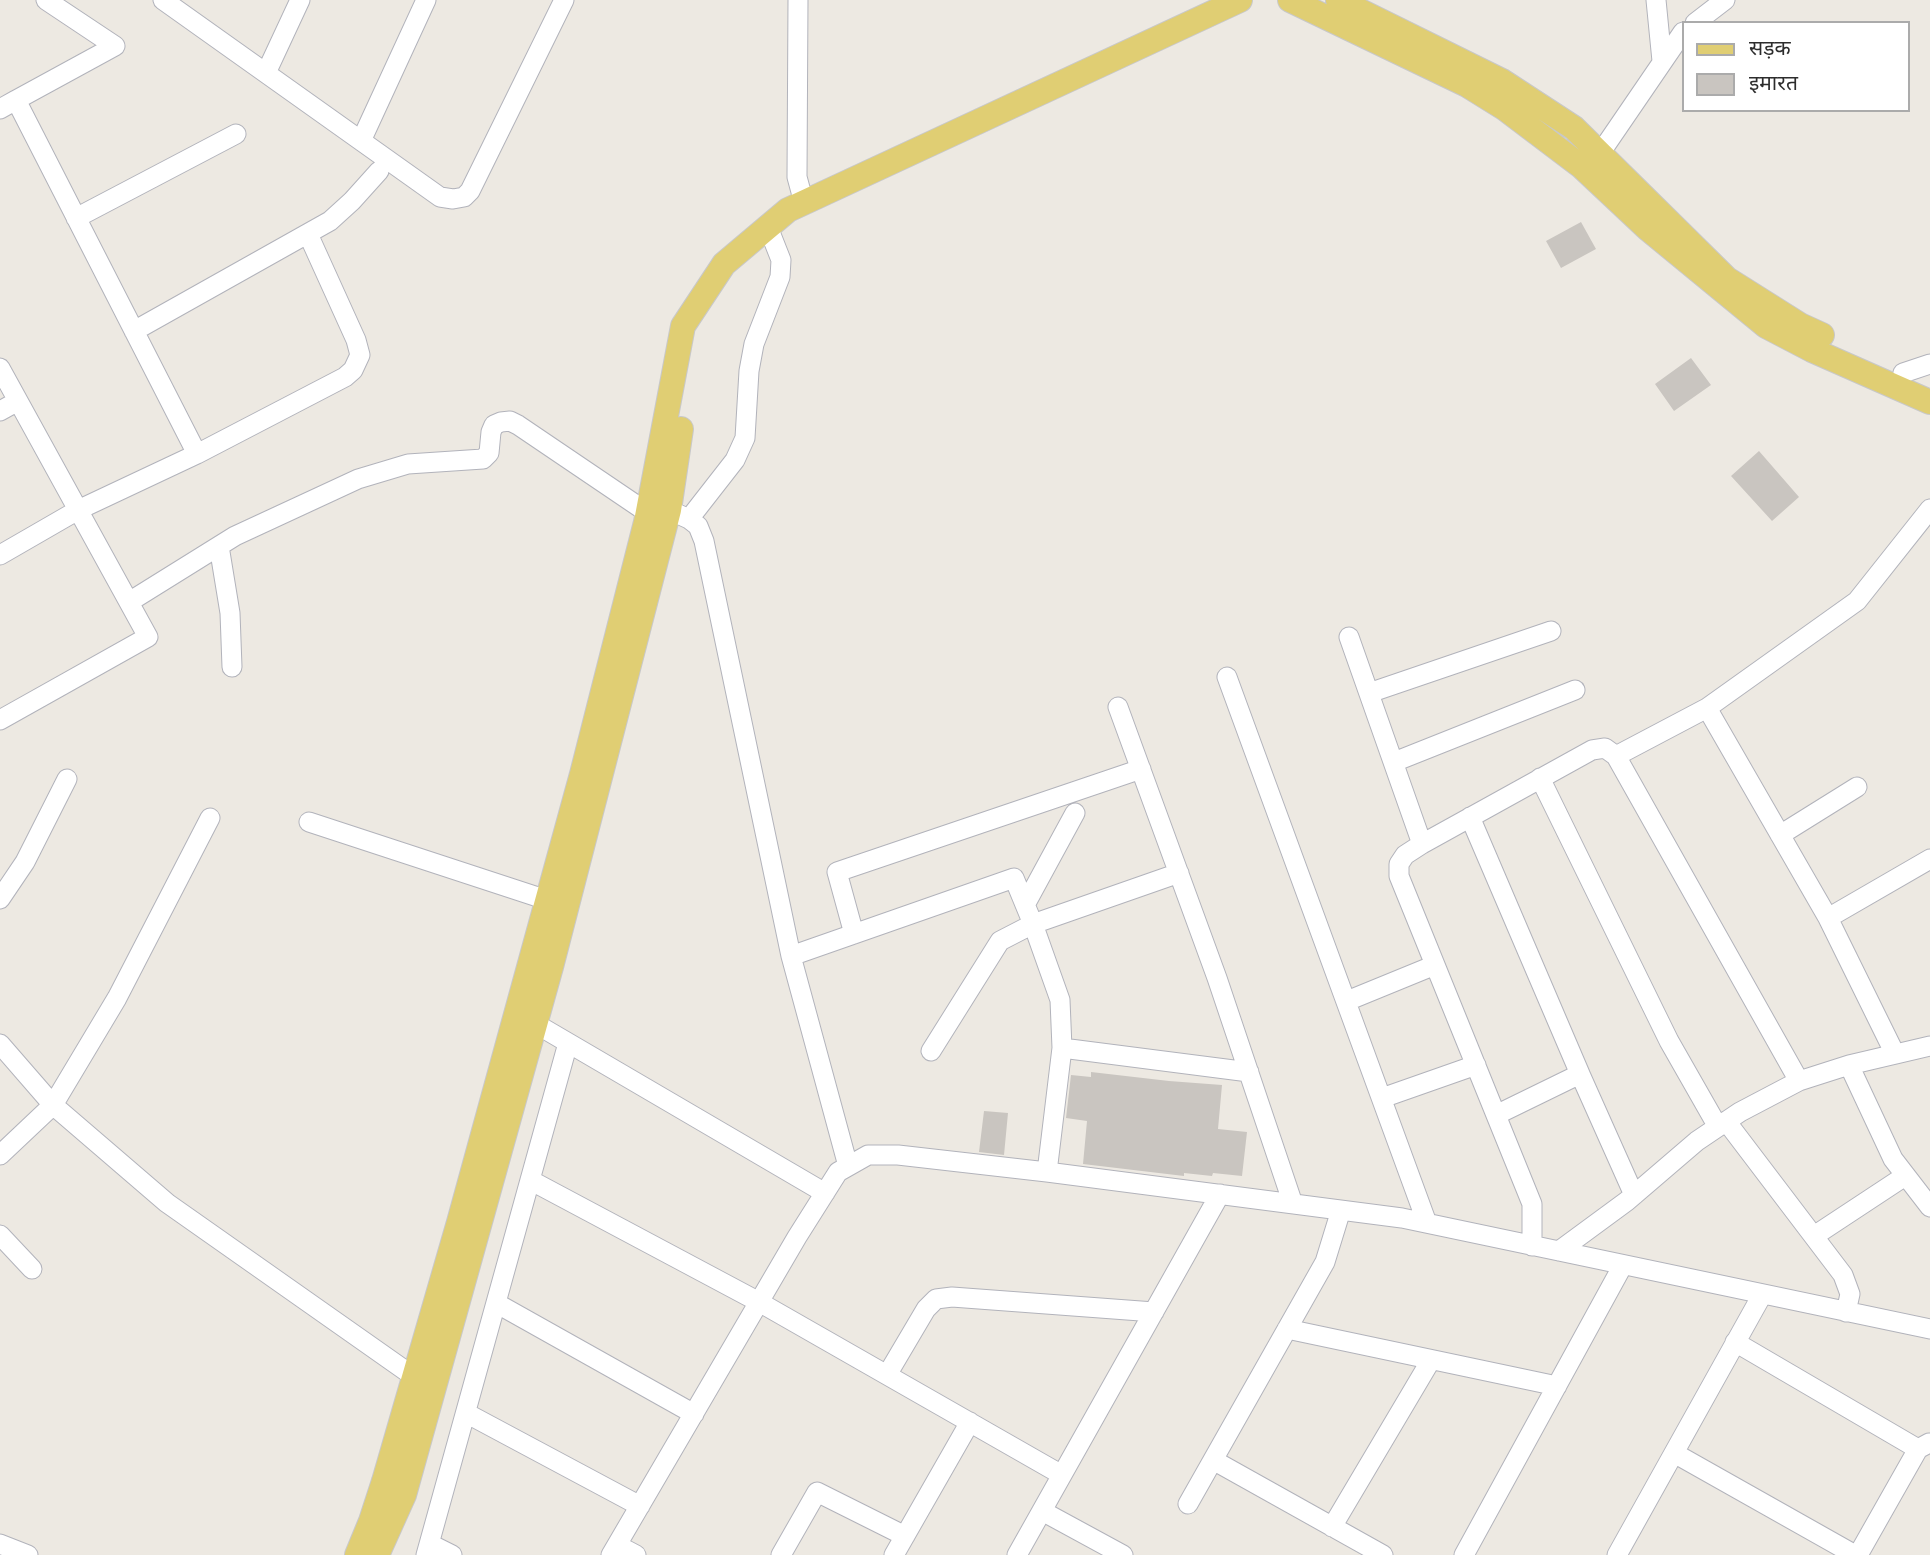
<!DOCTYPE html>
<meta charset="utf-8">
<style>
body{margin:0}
#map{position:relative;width:1930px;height:1555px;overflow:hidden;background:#ede9e2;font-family:"Roboto Condensed","Noto Sans Devanagari",sans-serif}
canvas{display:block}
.legend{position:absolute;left:1682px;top:21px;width:228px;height:91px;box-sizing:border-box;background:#fff;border:2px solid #ababab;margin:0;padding:9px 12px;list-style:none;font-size:21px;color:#2d2d2d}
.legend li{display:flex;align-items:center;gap:14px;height:35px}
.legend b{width:35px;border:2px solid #ababab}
</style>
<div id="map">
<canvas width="1930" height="1555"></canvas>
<ul class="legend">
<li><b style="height:9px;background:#e0ce73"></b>सड़क</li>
<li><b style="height:19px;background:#c9c5c0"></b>इमारत</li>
</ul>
</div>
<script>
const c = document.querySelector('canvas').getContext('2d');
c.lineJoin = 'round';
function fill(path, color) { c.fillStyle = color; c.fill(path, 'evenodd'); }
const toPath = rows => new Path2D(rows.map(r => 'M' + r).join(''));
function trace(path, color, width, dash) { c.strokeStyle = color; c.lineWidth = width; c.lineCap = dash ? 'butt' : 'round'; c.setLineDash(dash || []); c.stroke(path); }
fill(toPath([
 [1581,222,1596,249,1561,268,1546,241],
 [1691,358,1711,385,1674,411,1655,384],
 [1759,451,1799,497,1772,521,1731,476],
 [1091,1072,1169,1081,1222,1085,1218,1129,1247,1132,1242,1176,1213,1173,1212,1176,1184,1173,1184,1176,1083,1164,1087,1121,1066,1118,1071,1075,1091,1077],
 [984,1111,1008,1113,1004,1155,979,1152]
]), '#c9c5c0');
const minor = toPath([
 [163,0,440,197,453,199,464,197,470,191,564,0],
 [798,0,797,177,804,203],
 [1656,0,1662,61],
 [1695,23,1725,0],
 [266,73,300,0],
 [16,100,115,46,46,0],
 [0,109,16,100,197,454,78,510,0,555],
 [361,141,426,0],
 [1601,152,1683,32],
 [76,218,236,134],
 [134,331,330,221,352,201,379,171],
 [0,368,148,637,0,720],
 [1903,373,1930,364],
 [0,411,18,401],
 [197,454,345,377,353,370,360,355,356,340,308,234],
 [669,510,689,519,698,526,704,541,791,956,848,1166],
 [689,519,735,460,745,438,749,371,754,344,780,277,781,260,768,227],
 [219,546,230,613,232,667],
 [129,602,235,536,358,479,408,464,483,459,489,453,491,432,494,425,501,422,510,421,518,425,648,513],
 [1349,637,1422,844,1405,855,1399,864,1399,876,1532,1204,1532,1246],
 [1227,677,1427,1223],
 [1369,693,1551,631],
 [1118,707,1217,978,1293,1204],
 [1707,708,1828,918,1895,1054],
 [1616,756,1799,1081],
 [1394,762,1575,690],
 [1540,778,1669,1041,1718,1127],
 [1470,817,1580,1074,1496,1115],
 [309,822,547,900],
 [1780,835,1857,787],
 [1422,844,1592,750,1605,748,1616,756,1707,708,1857,601,1930,509],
 [0,899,25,862,67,779],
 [1025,905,1075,813],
 [1828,918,1930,859],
 [854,934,837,872,1141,769],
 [791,956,1014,878,1033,924,1000,941,931,1051],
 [1347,1001,1435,965],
 [536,1024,825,1193],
 [0,1044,53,1105,117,998,210,818],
 [1062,1048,1249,1072],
 [1849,1065,1893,1159,1930,1207],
 [1580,1074,1634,1195],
 [1382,1098,1476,1065],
 [1726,1121,1843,1275,1850,1294,1846,1312],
 [0,1155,53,1105,167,1203,413,1376,427,1381],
 [1047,1172,1062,1048,1060,1000,1033,924,1179,873],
 [530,1180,759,1302,1062,1475],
 [0,1235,32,1269],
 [1814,1236,1905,1176],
 [1559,1251,1627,1201,1697,1141,1740,1112,1799,1081,1849,1065,1930,1046],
 [496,1303,694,1414],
 [1287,1329,1557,1386],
 [1735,1342,1918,1449],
 [887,1375,926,1309,936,1299,952,1297,1154,1312],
 [466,1413,640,1506],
 [1674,1453,1855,1555],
 [1213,1460,1383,1555],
 [1188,1504,1325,1262,1341,1210],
 [1042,1511,1123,1555],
 [1332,1527,1431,1360],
 [0,1544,28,1555],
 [430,1544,452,1555],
 [617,1545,636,1555],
 [426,1555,568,1043],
 [611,1555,797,1237,838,1172,868,1155,898,1155,1047,1172,1402,1218,1930,1329],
 [781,1555,817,1492,905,1536],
 [894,1555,970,1422],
 [1017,1555,1220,1194],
 [1464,1555,1623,1265],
 [1617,1555,1762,1295],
 [1858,1555,1918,1449,1929,1443]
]);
const major = toPath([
 [1290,0,1467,85,1504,108,1582,167,1648,229,1766,326,1812,350,1930,402],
 [1338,0,1502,81,1574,128,1727,279,1800,325,1822,335],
 [357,1555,371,1521,384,1481,459,1222,582,774,646,522,683,326,724,264,788,210,1240,0],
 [377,1555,404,1495,551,967,669,510,681,429]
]);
trace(minor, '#b2b3bb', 21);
trace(major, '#c8c8c8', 26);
trace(minor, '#fff', 19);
trace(major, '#e0ce73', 24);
</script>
